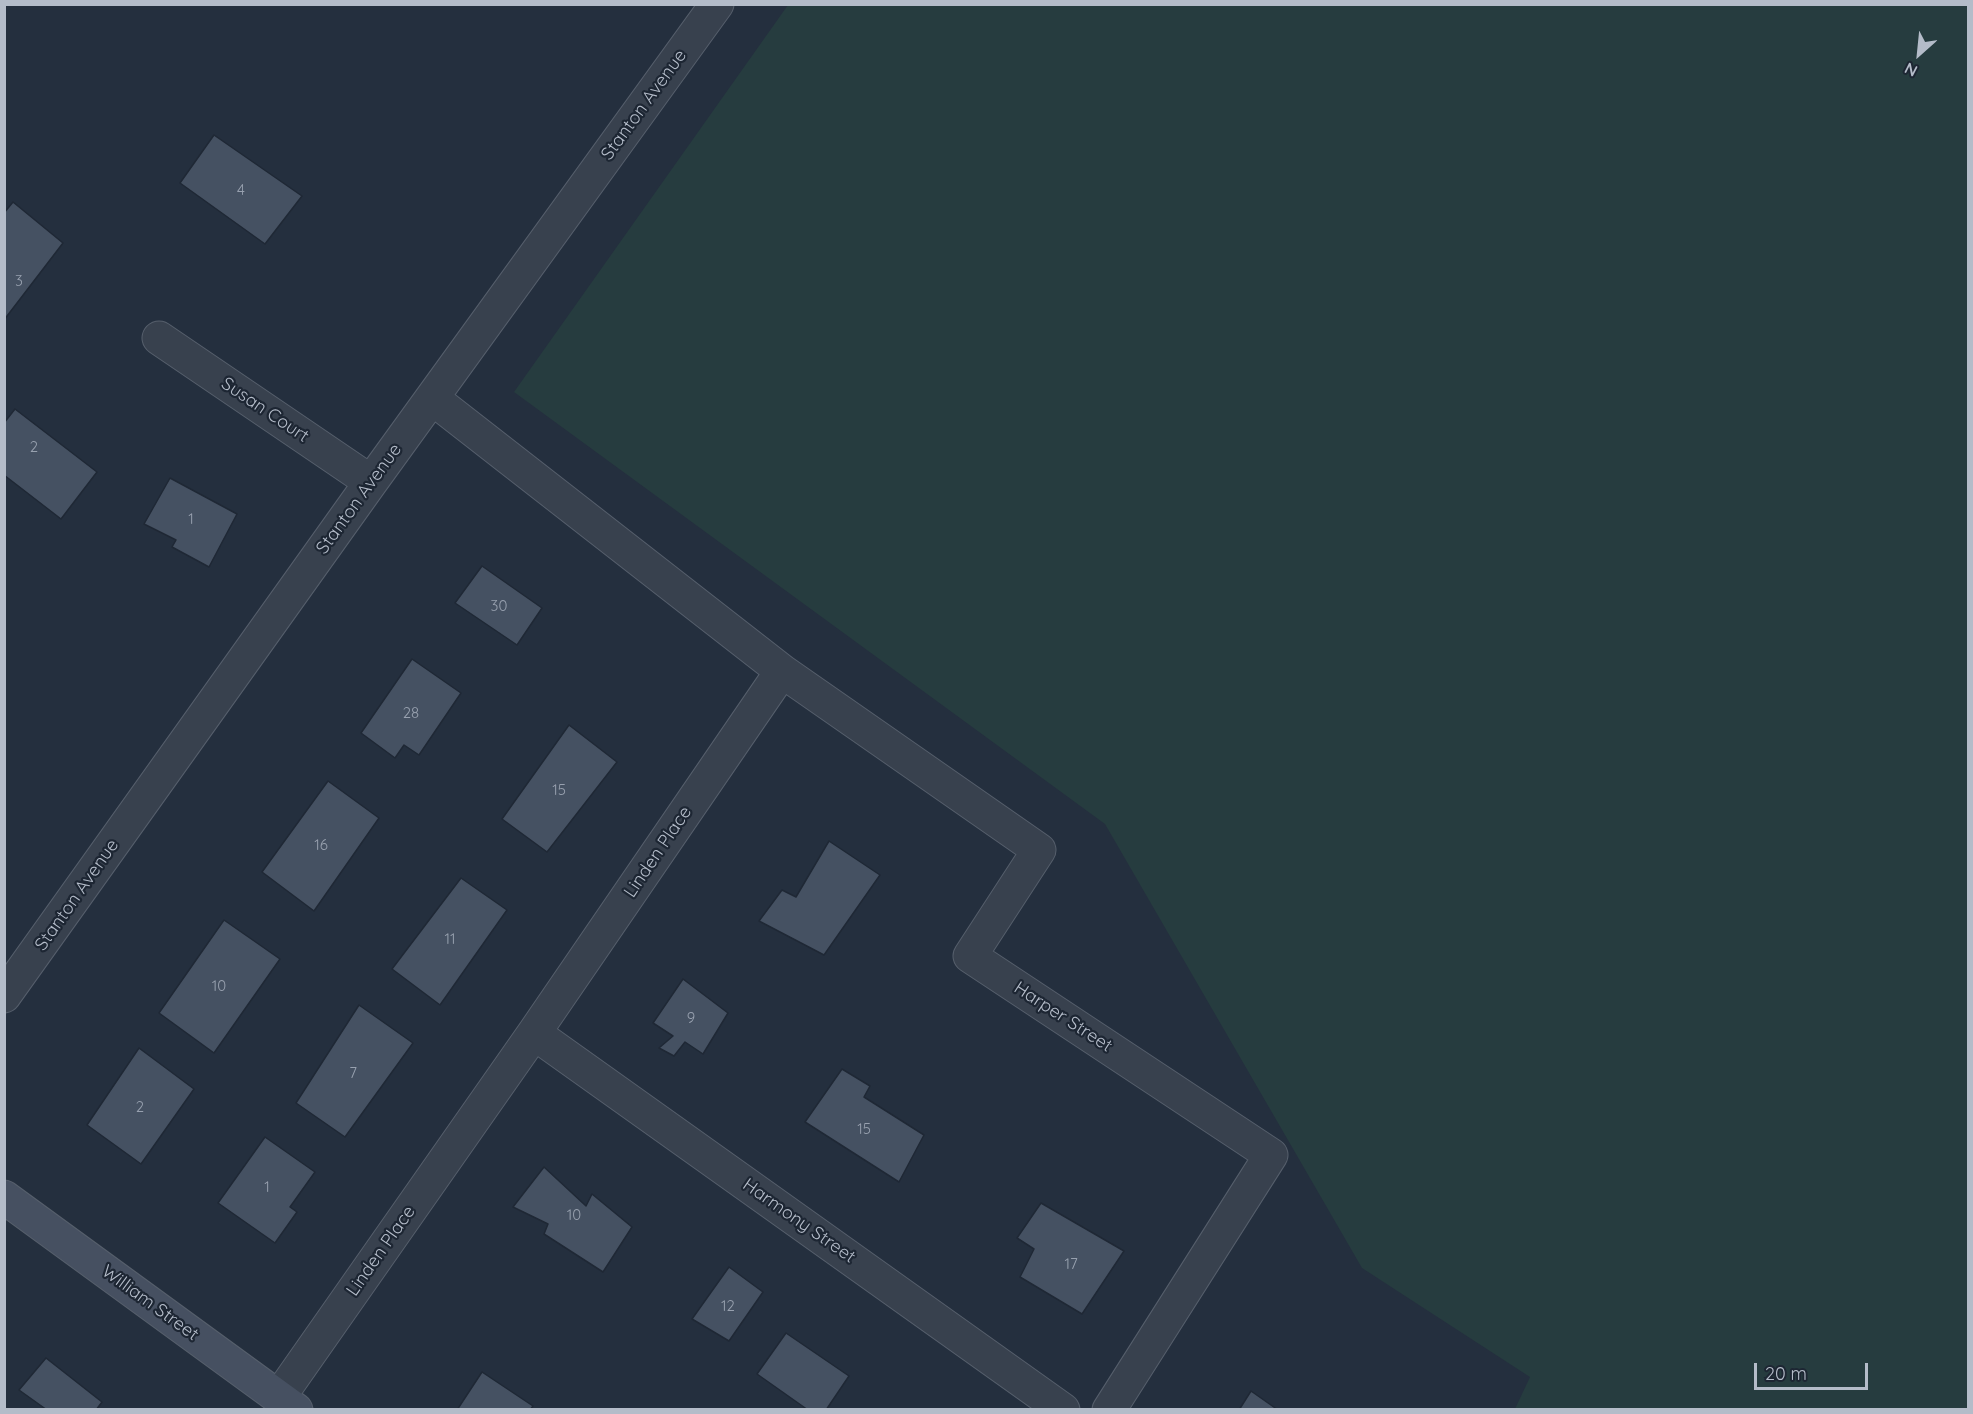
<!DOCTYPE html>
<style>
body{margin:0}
#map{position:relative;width:1973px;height:1414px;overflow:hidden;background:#242f3e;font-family:Quicksand,sans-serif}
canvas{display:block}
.frame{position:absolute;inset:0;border:6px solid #b4bcc9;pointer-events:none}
.north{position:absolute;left:1889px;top:24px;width:60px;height:60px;-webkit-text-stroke:4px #1d2633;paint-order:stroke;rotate:207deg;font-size:16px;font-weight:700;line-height:24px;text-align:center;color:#b4bcc9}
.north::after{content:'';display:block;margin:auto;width:21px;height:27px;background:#b4bcc9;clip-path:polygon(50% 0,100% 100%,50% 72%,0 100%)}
.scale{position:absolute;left:1754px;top:1363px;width:114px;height:27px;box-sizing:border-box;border:3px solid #b4bcc9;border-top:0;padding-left:8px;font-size:18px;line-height:21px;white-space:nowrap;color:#b4bcc9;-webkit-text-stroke:4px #1d2633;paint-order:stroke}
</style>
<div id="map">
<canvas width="1973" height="1414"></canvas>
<div class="frame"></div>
<div class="north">N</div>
<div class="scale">20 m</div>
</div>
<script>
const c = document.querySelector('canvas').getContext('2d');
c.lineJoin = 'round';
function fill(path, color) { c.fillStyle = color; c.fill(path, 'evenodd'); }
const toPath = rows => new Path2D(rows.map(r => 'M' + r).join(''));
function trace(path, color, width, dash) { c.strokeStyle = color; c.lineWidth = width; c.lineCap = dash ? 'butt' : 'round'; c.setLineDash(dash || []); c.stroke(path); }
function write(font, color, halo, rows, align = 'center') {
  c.font = font + ' Quicksand,sans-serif'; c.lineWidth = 4.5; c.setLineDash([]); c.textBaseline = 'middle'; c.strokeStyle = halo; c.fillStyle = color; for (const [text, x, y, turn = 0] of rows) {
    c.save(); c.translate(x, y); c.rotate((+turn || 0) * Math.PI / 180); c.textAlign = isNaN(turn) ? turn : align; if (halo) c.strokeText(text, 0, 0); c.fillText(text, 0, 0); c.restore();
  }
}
fill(toPath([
 [788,5,1968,5,1968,1409,1515,1409,1530,1377,1362,1268,1105,824,514,392]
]), '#263c3f');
const building = toPath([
 [214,135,302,196,265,244,180,183,214,135],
 [13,202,63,243,4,320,4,213,13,202],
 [15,409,97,472,61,519,4,475,4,423,15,409],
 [170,478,237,514,209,567,172,547,176,540,144,524,170,478],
 [482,566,542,608,517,645,455,603,482,566],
 [412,659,461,693,419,755,404,745,395,758,361,733,412,659],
 [569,725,617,762,547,852,502,819,569,725],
 [328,781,379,818,314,911,262,872,328,781],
 [829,841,880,875,824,955,759,921,782,890,796,897,829,841],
 [461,878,507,910,440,1005,392,969,461,878],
 [224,920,280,959,214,1053,159,1013,224,920],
 [683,979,728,1013,703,1054,685,1042,674,1056,659,1048,673,1036,653,1023,683,979],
 [359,1005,413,1043,345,1137,296,1103,359,1005],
 [139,1048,194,1089,141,1164,87,1125,139,1048],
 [842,1069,870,1086,864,1097,924,1135,899,1182,805,1122,842,1069],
 [265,1137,315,1172,290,1207,297,1212,275,1243,218,1203,265,1137],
 [544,1167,586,1206,592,1194,632,1227,603,1272,544,1234,548,1224,513,1207,544,1167],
 [1041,1203,1124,1251,1082,1314,1020,1277,1034,1249,1017,1238,1041,1203],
 [729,1267,763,1292,729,1341,692,1319,729,1267],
 [786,1333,849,1376,826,1410,808,1410,757,1374,786,1333],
 [46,1358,102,1402,96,1410,47,1410,19,1390,46,1358],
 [482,1372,533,1406,530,1410,457,1410,482,1372],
 [1251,1391,1278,1410,1239,1410,1251,1391]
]);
fill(building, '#455162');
trace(building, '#1f2835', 1.5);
const street = toPath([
 [159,338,371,482],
 [432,398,782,671,1039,850,970,956,1271,1155,1109,1410],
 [4,996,371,482,717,4],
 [534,1033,1063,1410],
 [279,1397,534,1033,782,671]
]);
const secondary = toPath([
 [4,1197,296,1410]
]);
trace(street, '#565f6c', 35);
trace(secondary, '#565f6c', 35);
trace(street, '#38414e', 33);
trace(secondary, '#465061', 33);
write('15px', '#98a1af', null, [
 ["4",241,190],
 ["3",19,281],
 ["2",34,447],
 ["1",191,519],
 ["30",499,606],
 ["28",411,713],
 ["15",559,790],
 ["16",321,845],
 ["11",450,939],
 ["10",219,986],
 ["9",691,1018],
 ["7",353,1073],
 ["2",140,1107],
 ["15",864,1129],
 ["1",267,1187],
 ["10",574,1215],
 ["17",1071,1264],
 ["12",728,1306]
]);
write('18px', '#b4bcc9', '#1d2633', [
 ["Stanton Avenue",644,105,-54],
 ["Susan Court",265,410,34],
 ["Stanton Avenue",359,499,-54],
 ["Linden Place",658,852,-56],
 ["Stanton Avenue",77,895,-55],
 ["Harper Street",1063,1017,33],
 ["Harmony Street",799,1221,35],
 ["Linden Place",381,1251,-55],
 ["William Street",150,1303,36]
]);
</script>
